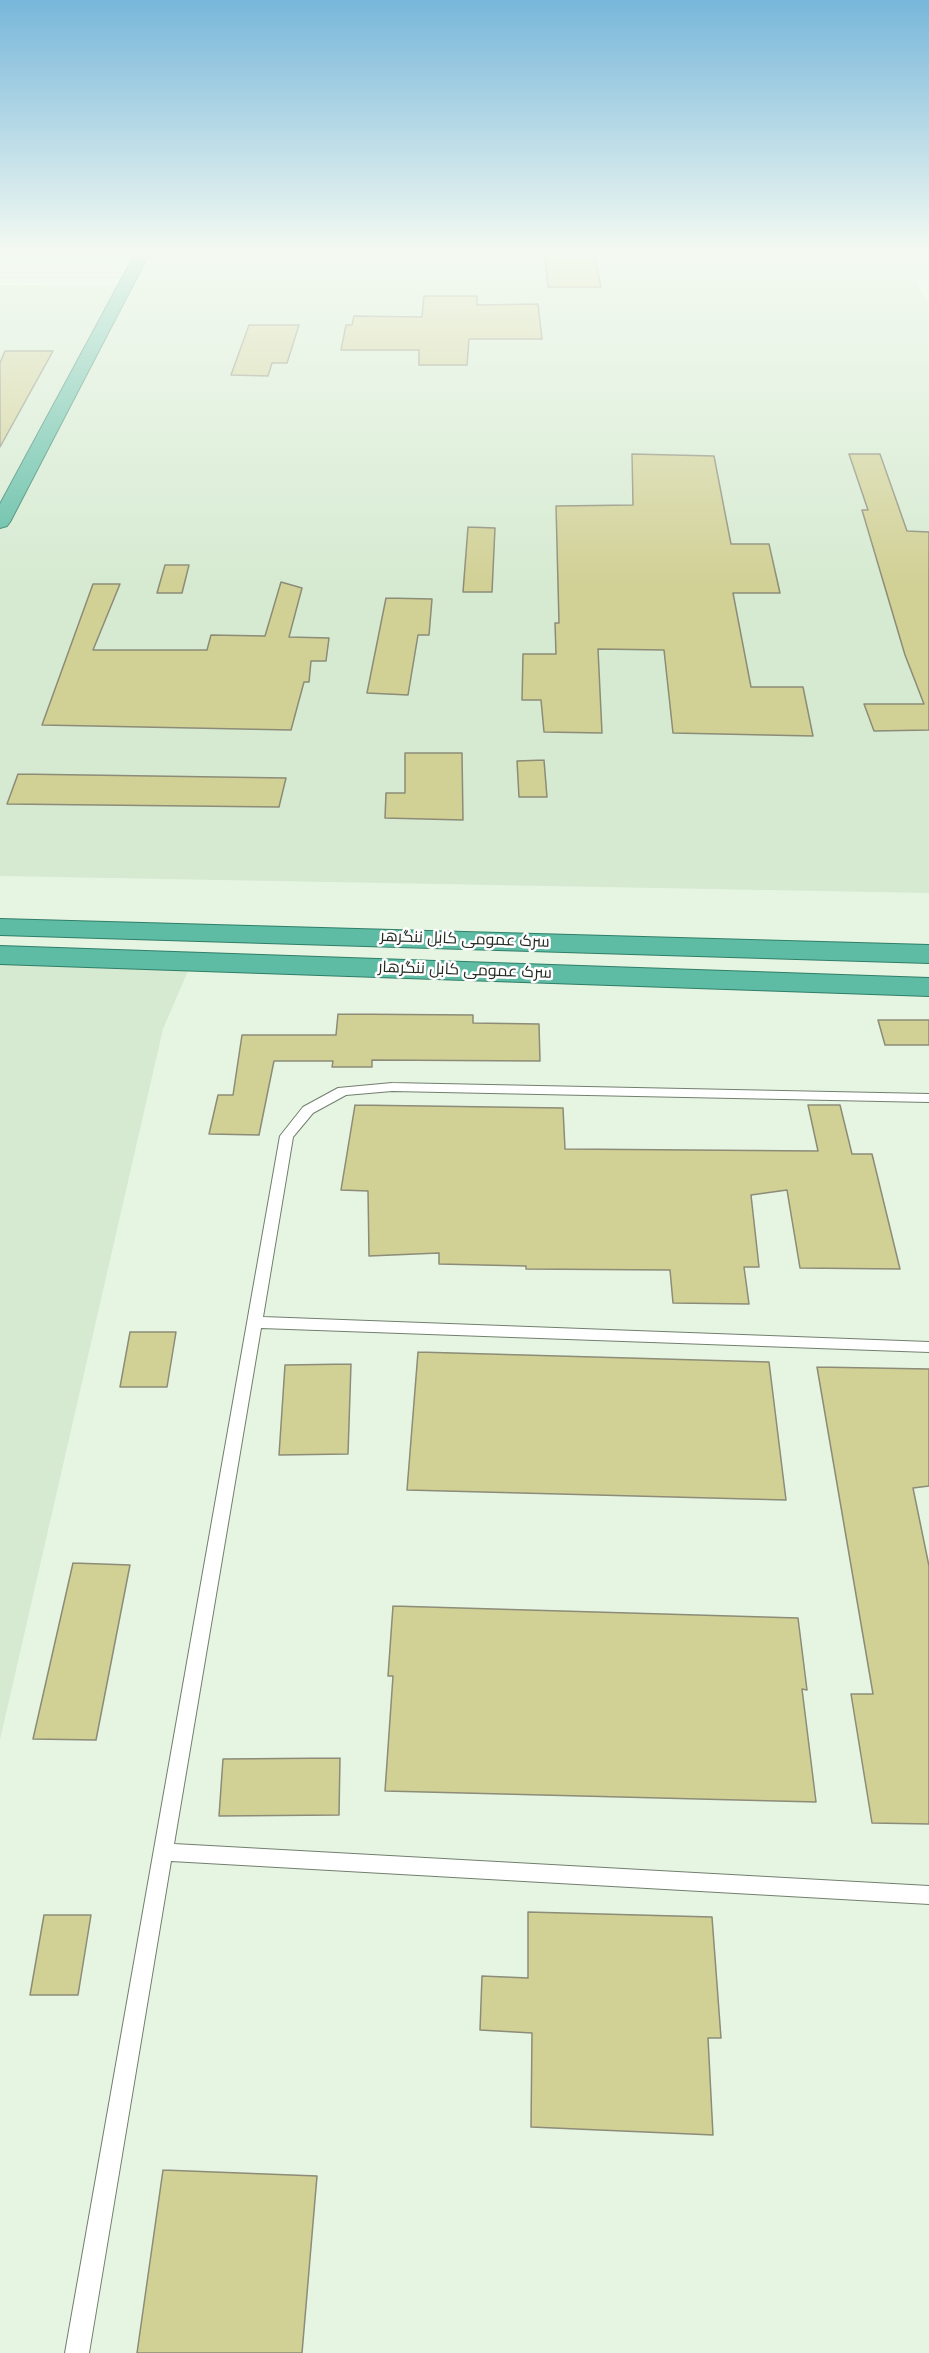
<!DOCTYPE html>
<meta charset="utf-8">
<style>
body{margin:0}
canvas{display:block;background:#e6f5e2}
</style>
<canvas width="929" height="2353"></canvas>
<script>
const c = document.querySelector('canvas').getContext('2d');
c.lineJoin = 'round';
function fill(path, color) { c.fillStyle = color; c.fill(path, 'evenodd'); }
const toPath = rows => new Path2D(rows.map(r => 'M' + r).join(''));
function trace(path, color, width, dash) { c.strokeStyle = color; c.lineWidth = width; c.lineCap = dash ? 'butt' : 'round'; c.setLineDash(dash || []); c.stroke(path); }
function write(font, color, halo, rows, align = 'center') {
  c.font = font + ' Mulish,Cairo,sans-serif'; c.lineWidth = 5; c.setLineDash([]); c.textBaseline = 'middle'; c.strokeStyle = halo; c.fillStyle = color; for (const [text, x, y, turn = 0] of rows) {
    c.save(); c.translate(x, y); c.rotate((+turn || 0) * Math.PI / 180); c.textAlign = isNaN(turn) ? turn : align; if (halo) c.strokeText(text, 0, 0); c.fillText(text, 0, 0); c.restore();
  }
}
fill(toPath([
 [142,254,929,254,929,278,915,281,929,305,929,893,0,876,0,285,124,286],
 [0,964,191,964,163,1029,0,1740]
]), '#d6ead1');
const building = toPath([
 [545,254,594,254,601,287,548,287,545,254],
 [424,296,477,296,477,305,538,304,542,339,469,339,467,365,419,365,419,350,341,350,346,325,352,325,354,316,422,317,424,296],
 [249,325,299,325,287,363,272,363,268,376,231,375,249,325],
 [5,351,53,351,0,447,0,363,5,351],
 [632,454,714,456,731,544,769,544,780,593,733,593,751,687,803,687,813,736,673,733,664,650,598,649,602,733,544,732,541,700,522,700,523,654,556,654,555,623,559,623,556,506,633,505,632,454],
 [849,454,880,454,907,531,929,532,929,730,874,731,864,704,924,704,905,655,862,510,868,510,849,454],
 [468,527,495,528,492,592,463,592,468,527],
 [165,565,189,565,182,593,157,593,165,565],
 [281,582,302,588,289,637,329,638,326,661,311,661,309,682,304,682,291,730,42,725,93,584,120,584,93,650,207,650,211,635,265,636,281,582],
 [386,598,432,599,429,635,418,635,408,695,367,693,386,598],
 [405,753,462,753,463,820,385,818,386,793,405,793,405,753],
 [544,760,547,797,519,797,517,761,544,760],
 [18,774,286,778,279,807,7,804,18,774],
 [338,1014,473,1015,473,1023,539,1024,540,1061,372,1060,372,1067,332,1067,333,1061,274,1061,259,1135,209,1134,218,1095,233,1095,242,1035,336,1035,338,1014],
 [878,1020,929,1020,929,1045,885,1045,878,1020],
 [355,1105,563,1108,565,1149,818,1151,808,1105,840,1105,852,1154,872,1154,900,1269,800,1268,787,1190,751,1195,759,1267,744,1267,749,1304,673,1303,670,1270,526,1269,526,1266,439,1264,439,1253,369,1256,368,1191,341,1190,355,1105],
 [130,1332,176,1332,167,1387,120,1387,130,1332],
 [418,1352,769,1362,786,1500,407,1490,418,1352],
 [351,1364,348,1454,279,1455,285,1365,351,1364],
 [817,1367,929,1369,929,1486,913,1488,929,1566,929,1824,872,1823,851,1694,873,1694,817,1367],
 [73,1563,130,1565,96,1740,33,1739,73,1563],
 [393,1606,798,1618,807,1690,802,1689,816,1802,385,1791,393,1676,388,1676,393,1606],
 [340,1758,339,1815,219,1816,223,1759,340,1758],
 [528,1912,712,1917,721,2038,708,2038,713,2135,531,2127,532,2033,480,2030,482,1976,528,1978,528,1912],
 [44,1915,91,1915,78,1995,30,1995,44,1915],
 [163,2170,317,2176,302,2353,137,2353,163,2170]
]);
fill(building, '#d1d095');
trace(building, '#8c8c78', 1.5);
const service = toPath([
 [392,1083,929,1094,929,1102,392,1091,346,1095,313,1113,293,1137,263,1317,929,1342,929,1352,261,1328,174,1844,929,1886,929,1904,171,1861,89,2353,65,2353,280,1136,303,1107,338,1088,392,1083]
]);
const trunk = toPath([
 [135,254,149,254,10,522,7,526,0,528,0,504,135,254],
 [0,919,929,945,929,963,0,935,0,919],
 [0,946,929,978,929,996,0,964,0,946]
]);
trace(service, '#727f6e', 2);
trace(trunk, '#307e68', 2);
fill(service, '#fff');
fill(trunk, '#5ebca4');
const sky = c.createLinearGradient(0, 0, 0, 584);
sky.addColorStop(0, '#77b7da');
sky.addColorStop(0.43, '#f4faf2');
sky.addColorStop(1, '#f4faf200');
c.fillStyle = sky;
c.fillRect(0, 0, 929, 584);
write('16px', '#242a22', '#fff', [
 ["سرک عمومی کابل ننگرهر",465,939,2],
 ["سرک عمومی کابل ننگرهار",465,970,2]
]);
</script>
